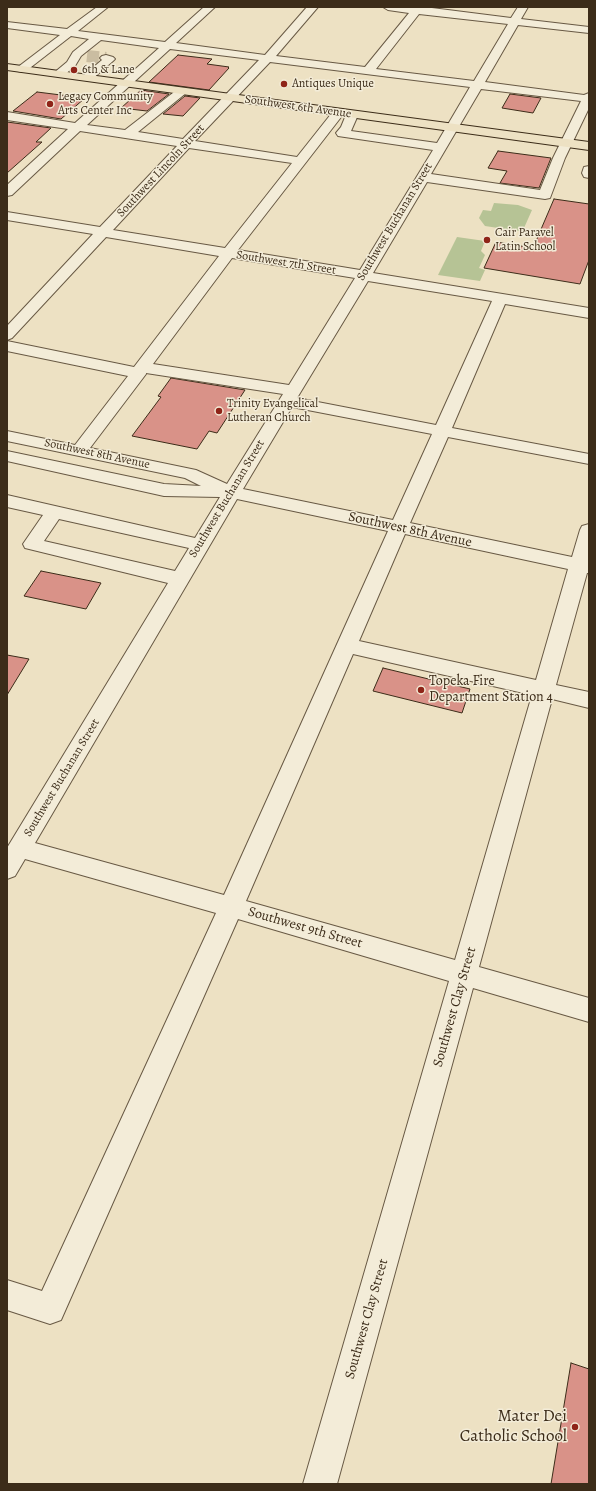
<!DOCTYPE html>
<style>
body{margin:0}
#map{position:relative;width:596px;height:1491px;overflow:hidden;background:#ede1c3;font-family:Alegreya,serif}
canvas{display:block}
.frame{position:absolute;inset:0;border:8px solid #3c2c19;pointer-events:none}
</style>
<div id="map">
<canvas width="596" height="1491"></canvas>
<div class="frame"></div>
</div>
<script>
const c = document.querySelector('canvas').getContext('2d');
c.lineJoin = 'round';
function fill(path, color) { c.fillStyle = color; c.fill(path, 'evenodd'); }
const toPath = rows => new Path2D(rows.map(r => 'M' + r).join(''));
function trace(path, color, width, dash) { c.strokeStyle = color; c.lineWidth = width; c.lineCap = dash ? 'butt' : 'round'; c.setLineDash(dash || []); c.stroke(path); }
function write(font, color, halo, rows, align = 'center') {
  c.font = font + ' Alegreya,serif'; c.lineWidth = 3; c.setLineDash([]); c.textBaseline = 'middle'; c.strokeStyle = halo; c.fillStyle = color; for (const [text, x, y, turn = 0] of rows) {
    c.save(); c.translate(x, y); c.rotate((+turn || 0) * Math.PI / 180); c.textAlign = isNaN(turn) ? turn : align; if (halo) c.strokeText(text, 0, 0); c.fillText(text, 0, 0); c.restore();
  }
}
fill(toPath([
 [494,203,518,205,532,210,524,228,518,231,485,226,479,218,483,210,491,211],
 [457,237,485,241,481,251,485,255,479,268,485,270,480,281,438,275]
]), '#b6c395');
const building = toPath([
 [178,55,212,59,207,64,229,67,228,68,229,68,209,90,149,82,178,55],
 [141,90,169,94,147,111,121,108,141,90],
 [37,92,85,98,61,119,13,111,37,92],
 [510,94,541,98,533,113,502,108,510,94],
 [185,96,200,98,183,116,163,114,185,96],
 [7,122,51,128,36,142,42,142,7,173,7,122],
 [498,151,551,158,539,188,500,183,507,171,488,168,498,151],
 [554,199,589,204,589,260,580,284,484,268,496,242,533,248,554,199],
 [171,378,245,390,217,433,209,431,197,449,132,436,161,397,158,396,171,378],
 [41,571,101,583,86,609,24,596,41,571],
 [7,655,29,659,7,695,7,655],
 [383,668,470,689,462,713,373,691,383,668],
 [571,1363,589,1369,589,1484,551,1484,571,1363]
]);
fill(building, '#d99288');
trace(building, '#3c2c19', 1);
trace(toPath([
 [87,56,106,58]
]), '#cabda1', 12, [12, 5.5]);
const minor = toPath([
 [97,7,108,7,78,31,165,42,204,7,215,7,176,43,265,55,307,7,318,7,276,56,365,67,409,13,388,10,383,7,424,7,511,18,518,7,528,7,521,19,589,27,589,33,518,25,485,82,584,95,589,93,589,108,565,158,550,198,545,199,427,182,373,273,589,308,589,318,505,304,452,428,589,454,589,464,448,437,410,523,572,557,580,530,582,526,589,524,589,573,587,573,556,685,589,692,589,708,552,699,479,967,589,998,589,1022,473,988,337,1484,303,1484,449,981,238,919,61,1320,50,1324,7,1310,7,1280,42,1291,216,913,25,859,15,876,7,879,7,848,168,583,25,548,23,544,43,515,7,507,7,495,195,538,220,497,164,496,7,461,7,451,164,484,201,486,185,478,7,441,7,431,75,445,128,376,7,351,7,341,134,367,219,256,106,237,12,338,7,340,7,326,93,234,7,220,7,212,100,227,177,146,80,131,12,195,7,196,7,185,68,129,7,120,7,112,75,123,159,48,101,40,81,56,75,66,63,76,55,76,53,74,55,72,67,62,73,52,89,39,71,36,26,71,22,72,18,71,16,69,18,67,60,35,7,28,7,22,67,29,97,7],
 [419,14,508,24,474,81,376,69,419,14],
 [170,49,259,60,183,139,138,132,186,93,188,91,186,89,182,88,178,89,125,130,87,125,170,49],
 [270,62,470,87,437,143,351,131,358,115,356,112,352,111,348,112,346,115,341,127,336,133,338,136,433,150,360,270,238,250,345,112,343,109,335,109,297,157,195,141,270,62],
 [481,89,581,101,553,158,540,190,431,174,481,89],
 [189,148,292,163,225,248,113,230,189,148],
 [232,258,355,278,289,385,153,364,232,258],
 [368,281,492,301,436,425,297,398,368,281],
 [146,374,146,373,283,394,227,484,196,470,90,448,146,374],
 [292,407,432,434,393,520,243,489,292,407],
 [237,499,388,531,224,895,35,843,237,499],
 [59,519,189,548,175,571,44,541,59,519],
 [405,534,568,569,536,680,359,641,405,534],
 [353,654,532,695,455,960,246,901,353,654],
 [106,55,113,57,115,59,113,61,91,80,83,80,81,78,83,76,102,60,100,58,102,56,106,55],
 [589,166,589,178,584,177,582,173,584,167,589,166]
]);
const major = toPath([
 [7,64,589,142,589,150,7,70,7,64]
]);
trace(minor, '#685944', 2);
trace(major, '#3c2c19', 2);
fill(minor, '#f3ecd8');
fill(major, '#ede1c3');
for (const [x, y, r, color] of [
 [74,70,4,"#8f2418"],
 [284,84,4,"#8f2418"],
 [50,104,4,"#8f2418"],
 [487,240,4,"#8f2418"],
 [219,411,4,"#8f2418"],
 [421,690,4,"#8f2418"],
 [575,1427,4,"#8f2418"]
]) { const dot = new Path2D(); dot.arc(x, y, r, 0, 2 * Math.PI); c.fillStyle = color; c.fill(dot); trace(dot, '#f3ecd8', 1.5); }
write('12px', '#3c2c19', '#f3ecd8', [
 ["6th & Lane",82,70],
 ["Antiques Unique",292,84],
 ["Legacy Community",58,97],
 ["Arts Center Inc",58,111],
 ["Cair Paravel",495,233],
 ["Latin School",495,247],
 ["Trinity Evangelical",227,404],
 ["Lutheran Church",227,418]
], 'left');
write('12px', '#3c2c19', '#f3ecd8', [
 ["Southwest 6th Avenue",298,107,8],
 ["Southwest Lincoln Street",161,171,-47],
 ["Southwest Buchanan Street",395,222,-59],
 ["Southwest 7th Street",286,263,9],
 ["Southwest 8th Avenue",97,454,12],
 ["Southwest Buchanan Street",227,499,-59],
 ["Southwest Buchanan Street",62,778,-59]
]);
write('14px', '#3c2c19', '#f3ecd8', [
 ["Southwest 8th Avenue",410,530,12],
 ["Southwest 9th Street",305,928,16],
 ["Southwest Clay Street",455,1007,-74],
 ["Southwest Clay Street",367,1319,-74]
]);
write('14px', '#3c2c19', '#f3ecd8', [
 ["Topeka Fire",429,682],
 ["Department Station 4",429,698]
], 'left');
write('17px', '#3c2c19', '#f3ecd8', [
 ["Mater Dei",567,1417],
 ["Catholic School",567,1437]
], 'right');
</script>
